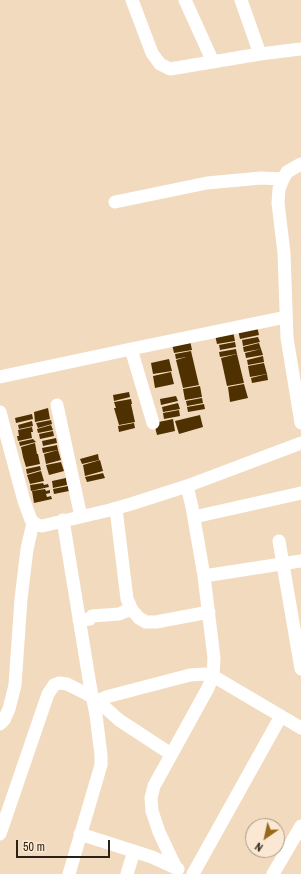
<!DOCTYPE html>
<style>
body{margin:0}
#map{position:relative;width:301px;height:874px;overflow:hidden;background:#f2dabe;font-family:"Archivo Narrow",sans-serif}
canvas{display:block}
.north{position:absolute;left:245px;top:818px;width:40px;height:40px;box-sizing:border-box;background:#fbe8d2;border:1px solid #a79887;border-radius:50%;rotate:214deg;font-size:11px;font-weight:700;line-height:16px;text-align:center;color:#2a2117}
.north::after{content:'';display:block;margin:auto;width:14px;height:18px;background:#99671b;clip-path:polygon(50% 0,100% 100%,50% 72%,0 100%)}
.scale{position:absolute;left:16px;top:840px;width:94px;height:18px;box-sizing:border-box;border:2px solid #2a2117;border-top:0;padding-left:5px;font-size:12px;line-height:14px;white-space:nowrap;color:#2a2117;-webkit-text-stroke:3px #fbe8d2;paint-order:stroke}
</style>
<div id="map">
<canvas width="301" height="874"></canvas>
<div class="north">N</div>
<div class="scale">50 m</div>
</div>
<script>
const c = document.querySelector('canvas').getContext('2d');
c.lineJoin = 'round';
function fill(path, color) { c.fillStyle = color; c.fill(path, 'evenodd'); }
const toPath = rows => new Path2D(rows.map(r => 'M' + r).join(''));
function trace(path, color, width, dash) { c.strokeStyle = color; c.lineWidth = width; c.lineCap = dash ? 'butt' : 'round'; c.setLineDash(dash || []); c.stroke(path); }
fill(toPath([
 [257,326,259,335,240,339,238,330],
 [233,331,235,341,217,344,215,335],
 [258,337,260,342,243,346,242,340],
 [190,340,192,350,174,353,172,344],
 [235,342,236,347,220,350,219,345],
 [259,343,261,349,244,352,243,347],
 [236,349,237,354,220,357,219,352],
 [261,349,263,355,246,358,245,353],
 [191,351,199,385,183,388,176,360,186,357,176,359,175,354],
 [237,354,244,383,227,386,221,358],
 [263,356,264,362,248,365,247,360],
 [169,359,172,371,153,374,151,363],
 [264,363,267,374,250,377,248,366],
 [171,372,174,384,155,388,153,376],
 [267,374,268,380,252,383,251,378],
 [244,384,248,398,230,402,228,387],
 [200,386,202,397,185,400,183,389],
 [129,392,130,397,114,401,113,395],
 [176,396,178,401,161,405,160,399],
 [202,398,203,403,187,406,186,401],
 [131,399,132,404,131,404,135,422,119,425,114,408,116,408,114,402],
 [178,403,180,409,163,412,162,407],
 [204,404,205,409,188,412,187,407],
 [48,408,50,419,35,422,34,412],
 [179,410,180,416,164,419,163,413],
 [32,414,33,419,16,423,15,418],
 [200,415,203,427,179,434,175,421],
 [173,419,175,431,157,435,154,423],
 [51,420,52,424,38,428,36,423],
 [32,421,33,426,19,429,18,425],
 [134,423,135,428,119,432,118,426],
 [51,425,53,430,38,433,37,429],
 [32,427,33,432,31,432,32,438,18,441,17,436,19,436,18,430],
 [53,431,54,436,40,439,39,434],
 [56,438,57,443,43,446,42,441],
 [33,439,36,442,20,446,19,442],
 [35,443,37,454,23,457,21,447],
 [57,445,58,450,43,453,42,448],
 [58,450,61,460,46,464,44,454],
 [37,454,38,454,40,464,26,467,23,457],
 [98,454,99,460,82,464,80,459],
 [100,460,103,471,85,476,83,465],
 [61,462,64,471,49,475,46,465],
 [40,466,41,470,27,474,26,469],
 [41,471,44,481,30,484,27,475],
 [103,473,105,478,87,482,85,477],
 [66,478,67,485,53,488,52,481],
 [43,483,44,485,48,484,49,487,31,491,30,485],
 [68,486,69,491,54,494,53,489],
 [45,489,46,491,50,490,50,493,46,494,47,497,51,496,52,499,34,503,32,491]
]), '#4f3000');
trace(toPath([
 [132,0,152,53,160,64,170,69,260,54,301,49],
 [185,0,213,62],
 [241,0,260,54],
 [301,164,287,172,283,179,279,189,278,203,284,253,287,338,301,423],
 [115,202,207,183,261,178,283,179],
 [131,349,153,423],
 [0,377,131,349,286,317],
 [57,405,81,517],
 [0,412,24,501,31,520,37,525,42,526,110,510,131,504,187,486,301,443],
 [116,509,127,599,132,610,139,618,146,622,156,622,209,612],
 [194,517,301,493],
 [63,520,90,685,96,715,101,755,101,765,69,874],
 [279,541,301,669],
 [204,576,301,561],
 [79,620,90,619,92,616,119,614,126,611,132,610],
 [98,701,106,697,190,675,205,674,213,676,301,728],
 [0,724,4,720,9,709,15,685,21,599,27,549,33,523],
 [0,834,48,694,54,685,59,683,67,684,87,694,98,701,119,720,171,754],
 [80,834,152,857,178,869],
 [176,868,159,832,152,811,151,798,154,786,208,688,213,676,214,658,204,576,192,507,187,486],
 [127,874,134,851],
 [193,874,281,716],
 [273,874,301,826]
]), '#fff', 13);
</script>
